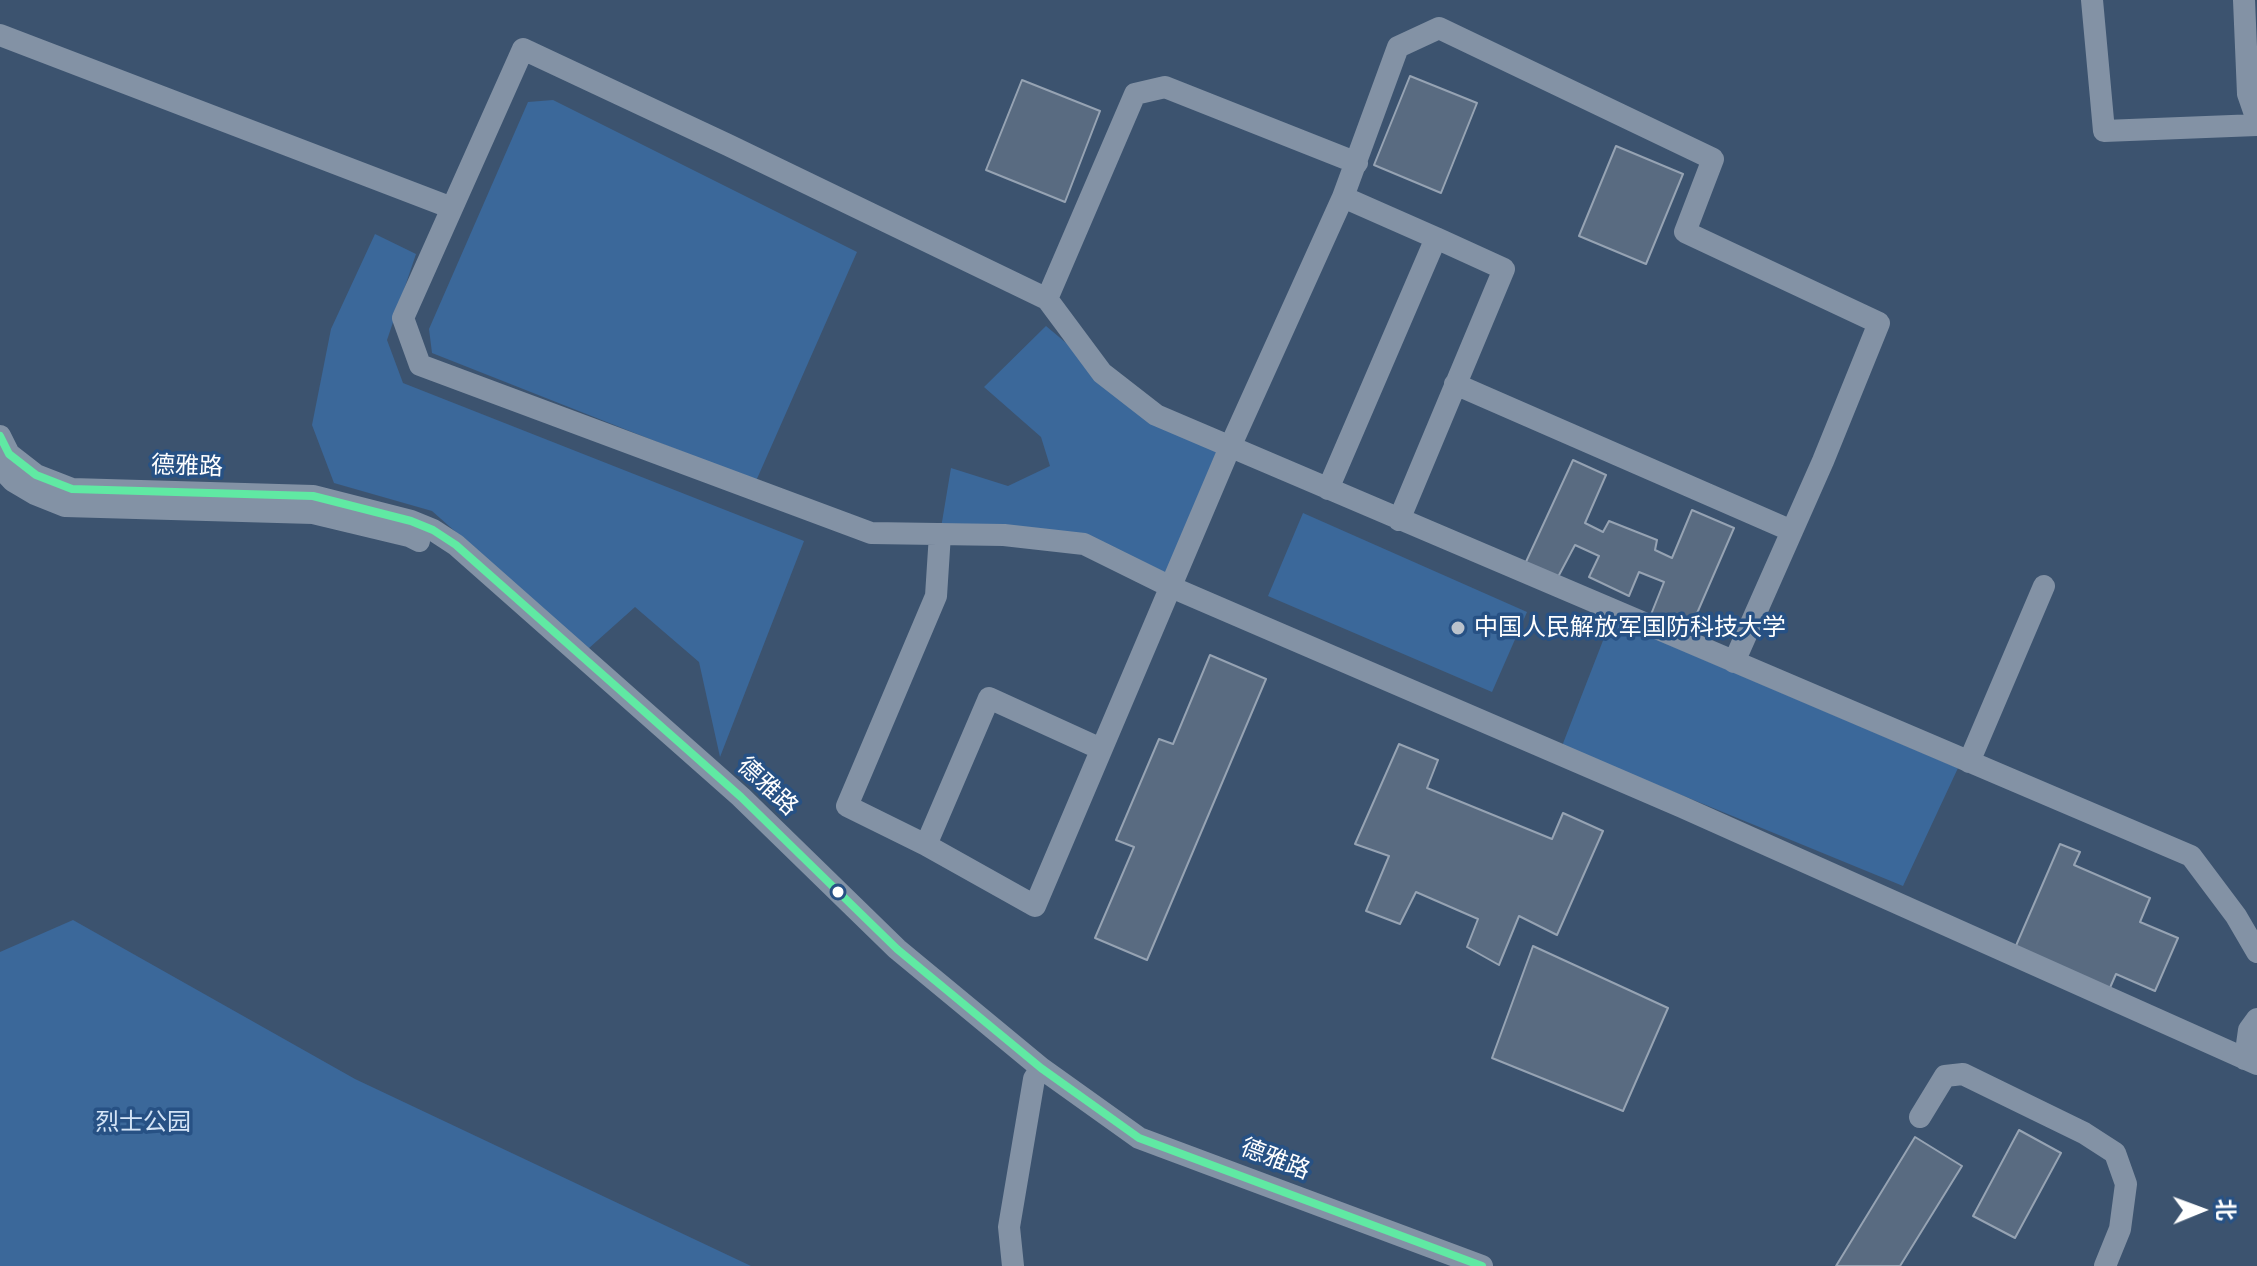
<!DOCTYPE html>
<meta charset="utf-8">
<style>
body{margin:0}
#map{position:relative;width:2257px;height:1266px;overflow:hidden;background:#3c536f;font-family:"Fira Sans Condensed","Noto Sans SC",sans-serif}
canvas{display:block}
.north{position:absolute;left:2161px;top:1170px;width:80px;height:80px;-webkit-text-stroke:6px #275184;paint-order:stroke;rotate:89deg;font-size:22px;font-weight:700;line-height:32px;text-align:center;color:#fff}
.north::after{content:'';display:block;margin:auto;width:28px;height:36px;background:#fff;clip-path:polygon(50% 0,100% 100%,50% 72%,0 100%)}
</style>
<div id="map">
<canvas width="2257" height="1266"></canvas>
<div class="north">北</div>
</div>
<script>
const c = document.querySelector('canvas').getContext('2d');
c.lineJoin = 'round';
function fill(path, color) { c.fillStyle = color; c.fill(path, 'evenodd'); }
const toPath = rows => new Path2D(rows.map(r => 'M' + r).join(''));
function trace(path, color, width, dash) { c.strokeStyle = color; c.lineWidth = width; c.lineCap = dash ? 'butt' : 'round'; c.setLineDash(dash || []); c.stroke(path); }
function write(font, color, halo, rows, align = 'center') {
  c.font = font + ' "Fira Sans Condensed","Noto Sans SC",sans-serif'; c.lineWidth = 7; c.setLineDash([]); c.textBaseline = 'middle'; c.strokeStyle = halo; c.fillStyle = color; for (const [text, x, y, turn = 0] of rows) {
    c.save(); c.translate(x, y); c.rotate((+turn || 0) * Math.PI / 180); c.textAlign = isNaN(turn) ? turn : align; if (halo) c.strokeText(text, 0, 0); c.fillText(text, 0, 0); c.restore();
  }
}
fill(toPath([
 [553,100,857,252,756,481,432,353,429,329,528,102],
 [375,234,416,254,387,340,403,383,804,541,720,757,699,662,635,607,588,649,432,511,334,483,312,425,331,329],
 [1046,326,1102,373,1230,447,1171,587,1084,544,940,534,951,468,1008,486,1050,466,1041,437,984,387],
 [1303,513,1527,612,1492,692,1268,596],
 [1611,620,1958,768,1903,886,1562,746],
 [73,920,355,1079,751,1266,0,1266,0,952]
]), '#3b689a');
const building = toPath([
 [1410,76,1477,103,1441,193,1374,165,1410,76],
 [1022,80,1100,111,1065,202,986,170,1022,80],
 [1616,146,1683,174,1646,264,1579,236,1616,146],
 [1573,460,1606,475,1585,523,1603,532,1609,521,1657,540,1655,550,1672,558,1692,510,1734,528,1688,634,1650,617,1664,582,1639,572,1629,596,1589,577,1599,556,1575,545,1558,577,1525,564,1573,460],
 [1210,655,1266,679,1147,960,1095,938,1134,847,1116,840,1159,739,1173,744,1210,655],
 [1399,744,1438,760,1427,788,1552,839,1563,813,1603,831,1557,935,1519,916,1499,965,1467,947,1478,919,1416,892,1400,924,1366,911,1389,856,1355,844,1399,744],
 [2060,844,2080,852,2074,865,2150,898,2140,922,2178,938,2155,991,2116,974,2109,990,2015,948,2060,844],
 [1533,946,1668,1008,1623,1111,1492,1058,1533,946],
 [2019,1130,2061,1153,2015,1238,1973,1216,2019,1130],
 [1915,1137,1962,1166,1900,1266,1836,1266,1915,1137]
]);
fill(building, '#596b81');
trace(building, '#96a3b3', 2);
trace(toPath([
 [2092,0,2104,131,2257,125],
 [2244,0,2248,94,2257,120],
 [0,35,452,208],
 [1357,163,1165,87,1135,94,1047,299,1102,373,1156,415,2191,856,2236,916,2257,952],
 [1047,299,728,145,523,49,403,318,420,365,871,533,1004,535,1084,544,1171,587,1682,807,2257,1064],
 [1455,384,1792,531],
 [0,436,9,454,36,475,72,489,313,496,411,521,433,530,456,545,741,797,897,949,1041,1068,1139,1138,1482,1266],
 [0,467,13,481,35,494,65,506,313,513,409,536,419,541],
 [1328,489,1436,238,1343,197],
 [1399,520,1504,269,1436,238],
 [940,534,936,596,847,806,926,845,1035,906,1230,447,1343,197,1398,47,1439,28,1713,159,1685,232,1879,323,1823,461,1734,662],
 [1969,762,2044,586],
 [926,845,989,698,1101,749],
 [2245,1059,2249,1030,2257,1019],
 [1920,1117,1945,1076,1963,1074,2084,1133,2115,1153,2126,1184,2120,1229,2105,1266],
 [1013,1266,1009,1227,1034,1079,1041,1068]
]), '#8392a5', 22);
trace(toPath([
 [0,436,9,454,36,475,72,489,313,496,411,521,433,530,456,545,741,797,897,949,1041,1068,1139,1138,1482,1266]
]), '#60e9a3', 8);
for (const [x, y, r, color] of [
 [1458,628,8,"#bbc3cd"],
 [838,892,7,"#fff"]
]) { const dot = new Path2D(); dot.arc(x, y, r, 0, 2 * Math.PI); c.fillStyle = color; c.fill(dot); trace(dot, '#275184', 3); }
write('24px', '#fff', '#275184', [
 ["德雅路",187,467,2],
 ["德雅路",767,787,43],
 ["德雅路",1275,1160,21]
]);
write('24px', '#fff', '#275184', [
 ["中国人民解放军国防科技大学",1474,628]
], 'left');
write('24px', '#d4e4f6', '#275184', [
 ["烈士公园",143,1123]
]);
</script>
